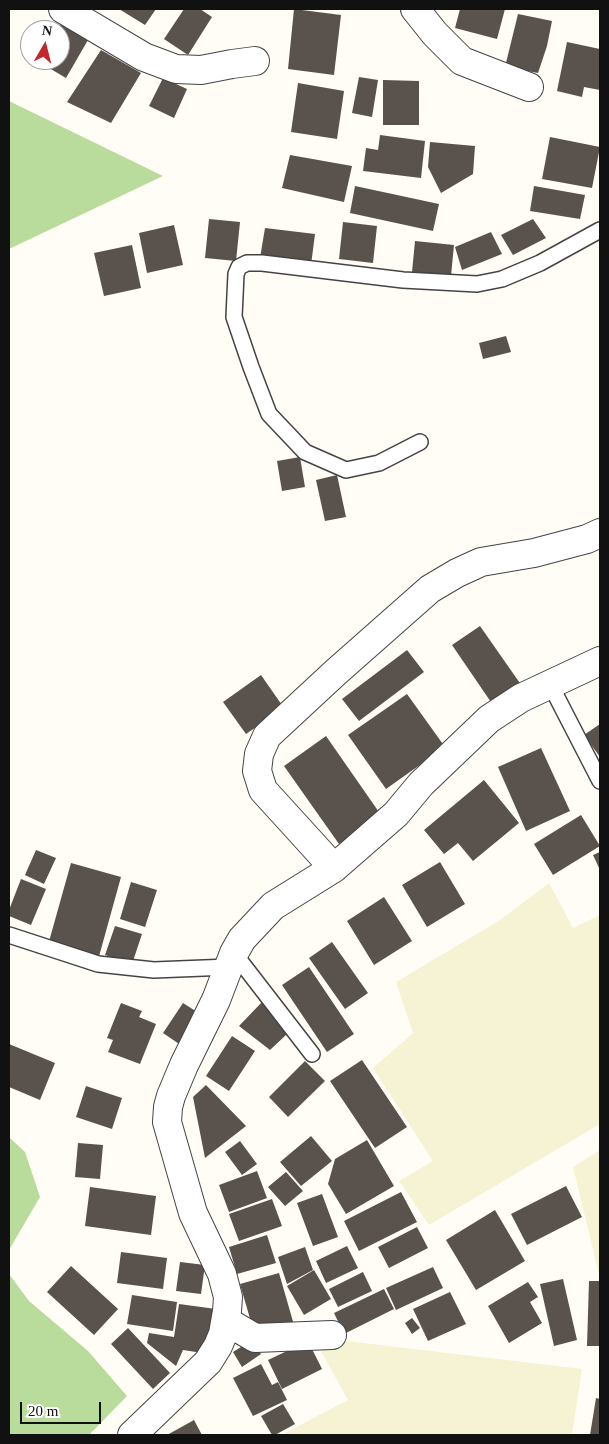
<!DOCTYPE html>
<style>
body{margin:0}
#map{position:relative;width:609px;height:1444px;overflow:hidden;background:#fffdf5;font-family:"Times New Roman",serif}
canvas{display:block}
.frame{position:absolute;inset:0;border:10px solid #111;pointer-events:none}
.north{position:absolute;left:20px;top:20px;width:50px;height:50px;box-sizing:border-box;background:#fff;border:1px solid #a0a0a0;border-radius:50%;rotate:8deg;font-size:14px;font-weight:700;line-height:20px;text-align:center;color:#111}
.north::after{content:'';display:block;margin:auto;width:18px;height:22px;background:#c4262e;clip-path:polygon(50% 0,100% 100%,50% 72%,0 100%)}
.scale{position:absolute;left:20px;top:1402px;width:81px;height:22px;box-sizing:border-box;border:2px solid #111;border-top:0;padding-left:6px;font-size:15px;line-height:18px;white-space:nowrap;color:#111;-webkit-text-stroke:4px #fff;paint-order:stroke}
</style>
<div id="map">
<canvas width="609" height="1444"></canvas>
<div class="frame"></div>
<div class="north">N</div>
<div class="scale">20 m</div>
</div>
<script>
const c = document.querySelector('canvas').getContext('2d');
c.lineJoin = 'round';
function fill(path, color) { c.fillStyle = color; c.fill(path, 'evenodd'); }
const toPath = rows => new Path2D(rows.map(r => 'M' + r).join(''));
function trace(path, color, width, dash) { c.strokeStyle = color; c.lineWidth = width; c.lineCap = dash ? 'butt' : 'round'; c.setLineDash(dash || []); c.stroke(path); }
fill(toPath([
 [549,883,573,928,600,915,600,1124,429,1225,399,1181,433,1161,373,1068,413,1033,396,982,500,920],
 [600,1150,600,1274,599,1275,573,1167],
 [313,1337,582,1369,572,1435,281,1435,348,1400]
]), '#f6f3d4');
fill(toPath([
 [9,101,163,176,9,249],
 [9,1137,25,1152,40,1197,9,1250],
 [9,1274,29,1301,88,1351,127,1396,89,1435,9,1435]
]), '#b9dc9c');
fill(toPath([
 [119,9,156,9,145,25],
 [184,9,200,9,212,17,188,55,164,39],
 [294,9,341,15,334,75,288,69],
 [460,9,505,9,497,39,455,28],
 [518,14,552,21,547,46,538,73,505,67],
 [61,24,88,40,66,78,39,62,40,60,60,60,60,30,58,30],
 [567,42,600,49,600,90,584,87,582,97,557,91],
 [101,50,141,73,111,123,67,102],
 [359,77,378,80,372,117,352,113],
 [163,78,187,89,174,118,149,106],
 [383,80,419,81,419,125,383,125],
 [298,83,344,91,337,139,291,132],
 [380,135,425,141,421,178,363,171,366,148,378,150],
 [550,137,600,147,592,188,542,179],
 [430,142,475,146,473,174,441,193,428,167],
 [290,155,352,166,344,202,282,188],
 [355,186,439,204,433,231,350,213],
 [534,186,585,195,580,219,530,211],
 [209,219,240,222,236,261,205,258],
 [533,219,546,238,513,255,501,235],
 [343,222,377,226,373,263,339,259],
 [174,225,183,265,147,273,139,233],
 [265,228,315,234,311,265,260,258],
 [491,232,502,254,462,270,455,247],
 [415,241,454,245,451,276,412,272],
 [132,245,141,288,104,296,94,253],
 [506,336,511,352,483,359,479,343],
 [300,457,305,487,282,491,277,461],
 [337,475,346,517,325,521,316,480],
 [480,626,524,689,495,708,452,645],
 [407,650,424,672,359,721,342,699],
 [261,675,284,708,246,734,223,702],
 [407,694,445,747,386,789,348,735],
 [600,724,600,757,584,735],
 [326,736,381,815,339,844,284,766],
 [541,748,570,811,526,831,498,767],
 [484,780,519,823,473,861,458,843,444,854,424,830],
 [581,815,600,846,553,875,534,844],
 [36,850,56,858,44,884,25,875],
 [600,852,600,870,593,855],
 [440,862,465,904,427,927,402,885],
 [71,863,121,877,98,960,48,945],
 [21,879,46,889,31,925,9,916,9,910],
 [131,882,157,890,145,927,120,919],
 [384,897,412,941,374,965,347,921],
 [115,926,142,934,132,964,105,955],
 [332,942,368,993,345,1009,309,958],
 [309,967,354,1034,327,1052,282,985],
 [262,1002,287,1034,270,1050,239,1026],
 [121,1003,142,1011,139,1017,156,1024,140,1064,108,1052,113,1040,107,1038],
 [183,1003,205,1017,185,1048,163,1033],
 [232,1036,255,1051,229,1091,206,1076],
 [9,1044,55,1063,40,1100,9,1087],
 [362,1060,407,1127,375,1148,330,1081],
 [305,1061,325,1081,288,1117,269,1097],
 [206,1085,246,1126,205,1158,193,1097],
 [86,1086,122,1098,112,1129,76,1117],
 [311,1136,332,1161,301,1186,280,1162],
 [367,1140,394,1186,346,1214,328,1184,335,1159],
 [240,1141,257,1164,242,1175,225,1152],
 [78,1143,103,1145,100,1179,75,1177],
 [257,1171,267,1198,229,1212,219,1185],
 [286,1172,303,1191,285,1206,268,1187],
 [566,1186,582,1217,527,1245,511,1214],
 [90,1187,156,1196,151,1235,85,1226],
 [401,1192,417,1222,359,1251,344,1221],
 [322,1194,338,1237,313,1246,297,1203],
 [272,1199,282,1226,239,1241,229,1214],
 [495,1210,525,1261,476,1290,446,1240],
 [417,1227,428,1248,389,1268,378,1247],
 [267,1235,276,1263,237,1274,229,1247],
 [347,1246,358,1268,326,1283,316,1261],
 [305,1247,313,1270,287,1284,278,1257],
 [121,1252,167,1258,163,1289,117,1283],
 [180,1262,205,1265,201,1294,176,1291],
 [71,1266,118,1309,94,1335,47,1292],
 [433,1267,443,1288,396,1310,386,1288],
 [314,1270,331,1299,304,1315,287,1286],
 [363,1272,372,1291,338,1307,329,1289],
 [279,1273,294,1325,255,1336,240,1284],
 [563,1279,577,1340,554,1346,540,1284],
 [589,1281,600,1281,600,1346,587,1346],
 [528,1282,538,1297,530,1302,542,1323,509,1343,488,1306],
 [384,1289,394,1309,344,1334,334,1313],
 [450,1292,466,1324,428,1341,413,1309],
 [132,1295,177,1302,173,1331,127,1324],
 [179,1304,216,1309,209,1354,183,1350,176,1366,147,1343,149,1333,174,1337],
 [412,1318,420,1328,412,1334,405,1323],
 [128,1328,170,1373,153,1389,111,1344],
 [252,1340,261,1354,242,1367,233,1352],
 [308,1341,322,1369,282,1389,268,1360],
 [261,1364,272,1385,278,1382,287,1400,253,1416,233,1378],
 [596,1398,600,1399,600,1435,590,1435],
 [283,1404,295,1424,275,1435,272,1435,261,1416],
 [194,1420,202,1435,167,1435]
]), '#5a524d');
const service = toPath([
 [420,442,379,463,346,470,305,452,269,414,251,367,234,317,236,274,239,267,247,263,262,263,403,280,477,284,502,279,540,263,600,230],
 [550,684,600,781],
 [9,935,98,964,154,970,229,967],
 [234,953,312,1054]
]);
const minor = toPath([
 [63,9,144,57,176,69,201,70,232,64,255,61],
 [415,9,435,34,462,61,529,87],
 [334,868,396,814,421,784,489,719,521,698,600,661],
 [226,1321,255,1338,332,1335],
 [132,1435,208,1362,218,1346,223,1334,227,1311,228,1297,222,1274,193,1213,167,1122,168,1107,171,1096,184,1065,216,1000,234,953,242,939,273,906,334,868,263,790,257,771,259,754,267,736,336,672,430,589,457,573,481,562,534,553,587,539,600,533]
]);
trace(service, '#444', 18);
trace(minor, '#444', 30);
trace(service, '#fff', 15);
trace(minor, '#fff', 28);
</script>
